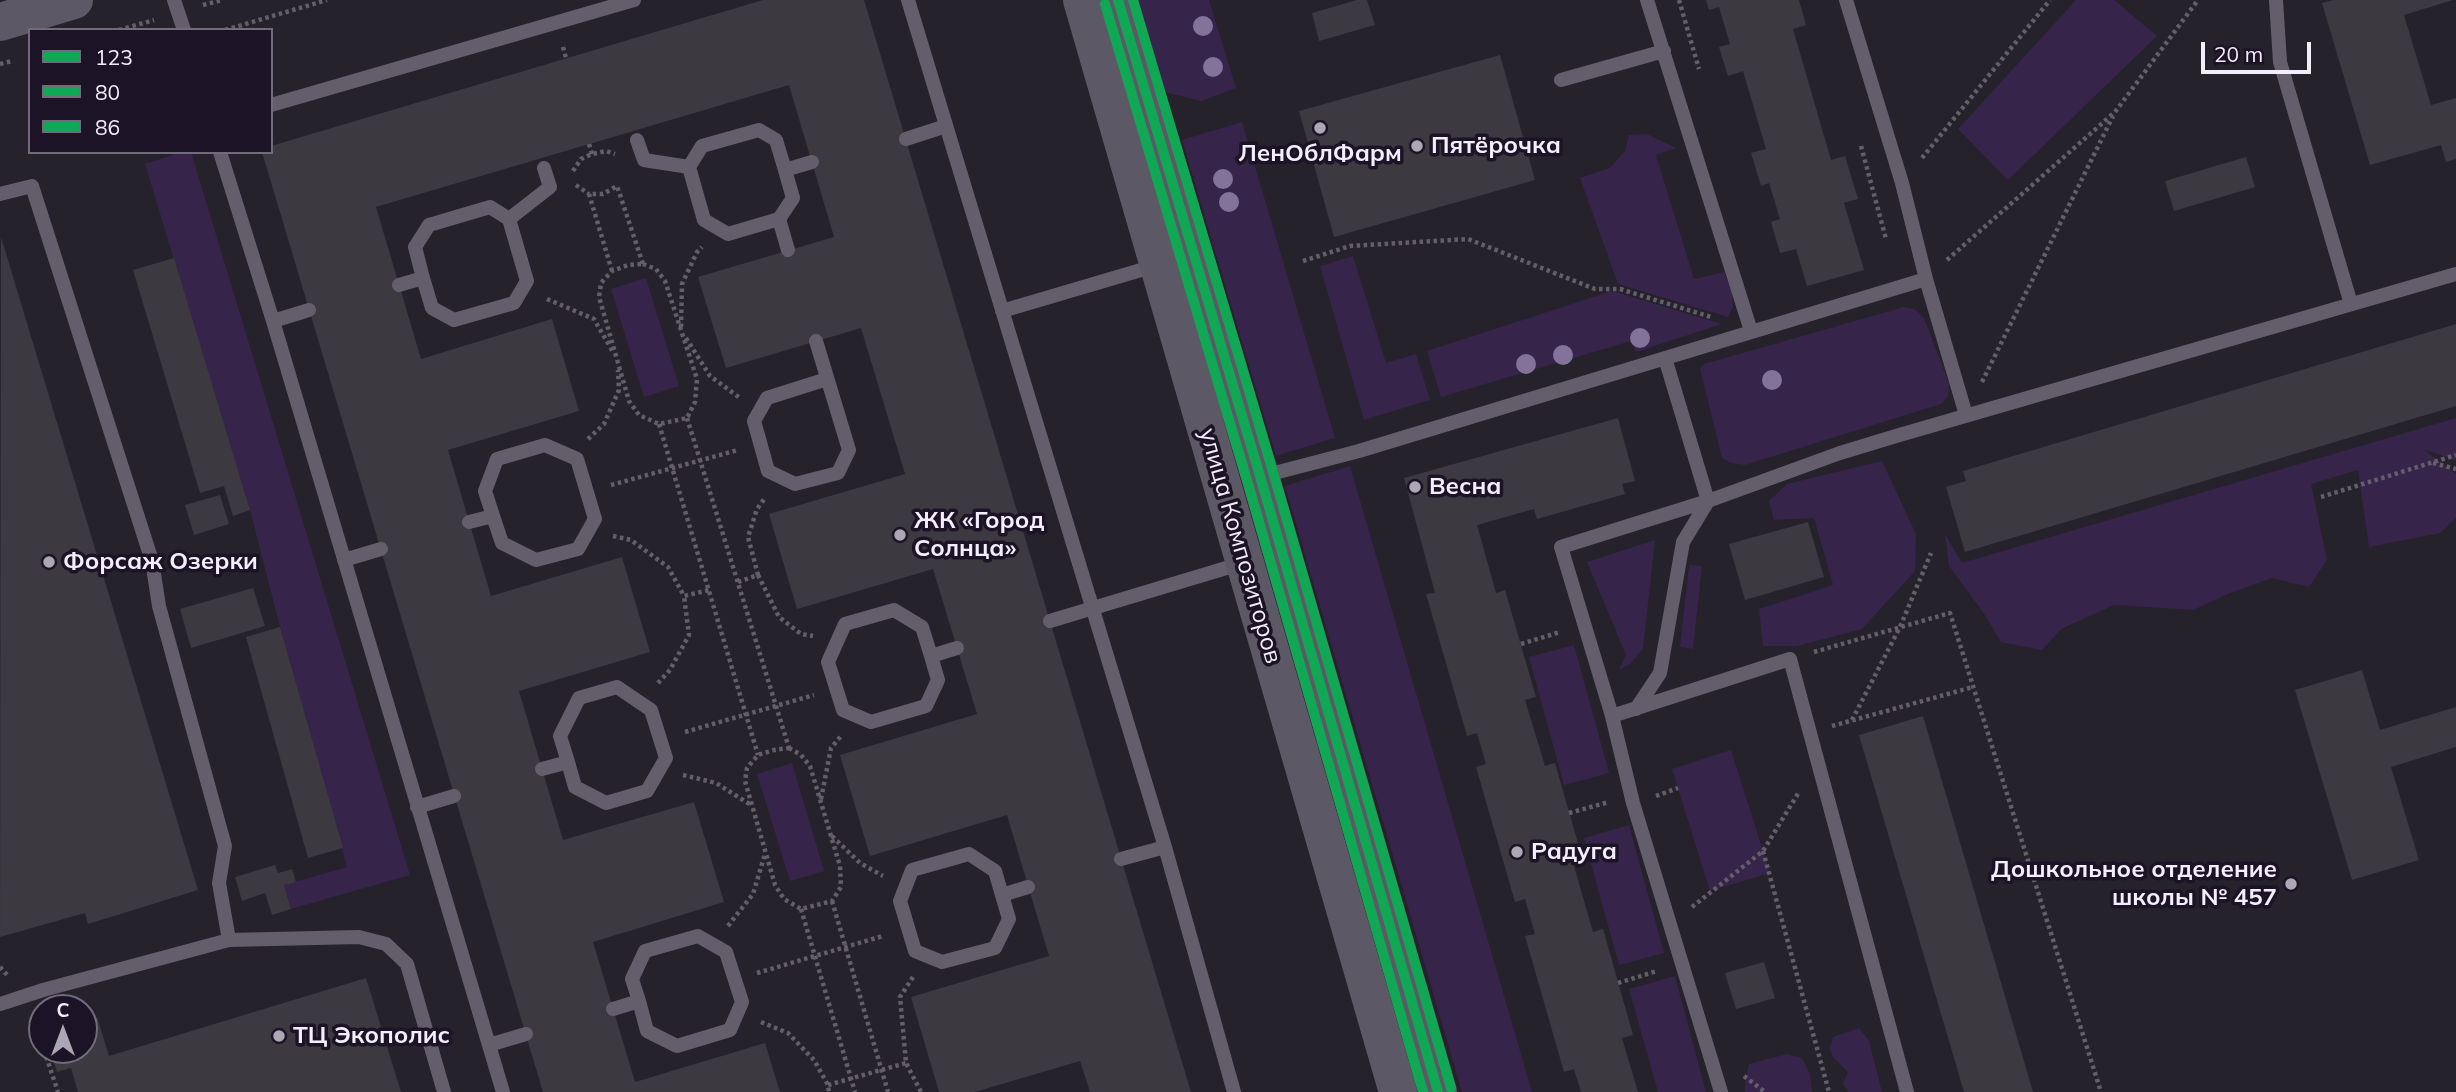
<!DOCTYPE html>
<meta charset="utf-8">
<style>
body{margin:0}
#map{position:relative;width:2456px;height:1092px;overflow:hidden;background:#26222c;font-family:Mulish,sans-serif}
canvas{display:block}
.legend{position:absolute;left:28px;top:28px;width:245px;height:126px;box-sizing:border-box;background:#1c1426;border:2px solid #726b7b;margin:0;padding:9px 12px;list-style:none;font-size:21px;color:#f3eefb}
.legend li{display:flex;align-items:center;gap:14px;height:35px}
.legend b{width:35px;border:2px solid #726b7b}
.north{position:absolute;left:28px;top:994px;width:70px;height:70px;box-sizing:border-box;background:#1c1426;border:2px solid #726b7b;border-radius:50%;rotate:0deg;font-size:19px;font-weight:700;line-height:28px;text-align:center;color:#f3eefb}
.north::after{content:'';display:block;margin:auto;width:24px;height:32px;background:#aba7b3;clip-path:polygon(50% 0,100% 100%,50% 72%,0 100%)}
.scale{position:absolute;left:2201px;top:42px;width:110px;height:32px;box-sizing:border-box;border:4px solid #f3eefb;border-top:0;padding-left:9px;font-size:21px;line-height:24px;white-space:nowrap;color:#f3eefb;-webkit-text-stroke:5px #1c1426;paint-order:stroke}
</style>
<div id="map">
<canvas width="2456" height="1092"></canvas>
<ul class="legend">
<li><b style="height:9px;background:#10a855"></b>123</li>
<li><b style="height:9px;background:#10a855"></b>80</li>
<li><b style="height:9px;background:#10a855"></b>86</li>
</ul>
<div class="north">С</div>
<div class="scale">20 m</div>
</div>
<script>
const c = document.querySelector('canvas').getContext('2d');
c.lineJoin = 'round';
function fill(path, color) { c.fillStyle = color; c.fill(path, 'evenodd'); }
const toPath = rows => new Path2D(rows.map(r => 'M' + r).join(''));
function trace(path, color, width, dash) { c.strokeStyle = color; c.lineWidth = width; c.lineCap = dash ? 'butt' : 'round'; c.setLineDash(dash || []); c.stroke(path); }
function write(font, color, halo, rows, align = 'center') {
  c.font = font + ' Mulish,sans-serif'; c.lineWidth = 7; c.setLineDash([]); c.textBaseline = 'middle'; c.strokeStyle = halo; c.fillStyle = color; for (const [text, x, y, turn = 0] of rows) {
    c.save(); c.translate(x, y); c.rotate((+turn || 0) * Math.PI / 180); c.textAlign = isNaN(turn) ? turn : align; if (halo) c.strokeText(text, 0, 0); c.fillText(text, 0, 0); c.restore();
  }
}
fill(toPath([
 [1137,0,1209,0,1236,88,1201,101,1165,92],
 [2076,0,2114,0,2157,36,2008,180,1958,129],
 [1242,122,1335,438,1276,456,1182,140],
 [1647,134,1676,148,1656,155,1694,279,1724,272,1732,291,1733,306,1728,317,1618,284,1580,178,1610,168,1625,151,1629,135],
 [182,152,191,152,410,875,291,909,284,885,347,867,280,627,250,510,145,164],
 [1353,256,1386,363,1416,354,1430,400,1364,420,1320,266],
 [646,278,679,386,644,397,611,289],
 [1612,291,1722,324,1636,352,1631,341,1441,397,1427,351],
 [1904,307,1914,309,1924,318,1949,384,1948,397,1941,404,1745,465,1731,463,1722,458,1700,369,1704,364],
 [2456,418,2456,460,2423,449,2456,474,2456,518,2440,533,2369,547,2358,470,2311,484,2327,560,2309,587,2272,578,2230,593,2193,610,2114,605,2061,629,2042,650,2001,642,1985,615,1949,566,1945,534,1962,563],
 [1882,461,1916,534,1915,571,1862,629,1797,646,1763,646,1759,609,1833,585,1814,518,1774,520,1769,501,1787,484],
 [1350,466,1532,1092,1462,1092,1285,486],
 [1655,540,1643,649,1630,664,1619,670,1626,655,1587,562],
 [1689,565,1702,566,1693,649,1680,647],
 [1574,645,1609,773,1564,785,1529,657],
 [1731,750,1770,873,1710,891,1672,769],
 [792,763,824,871,790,881,757,774],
 [1629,825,1664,953,1619,965,1584,838],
 [1675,976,1706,1092,1658,1092,1629,989],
 [1859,1028,1869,1041,1882,1092,1848,1092,1843,1083,1848,1072,1834,1058,1829,1049,1833,1037],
 [1787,1054,1802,1058,1810,1074,1812,1092,1745,1092,1745,1082,1749,1064]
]), '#36244a');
fill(toPath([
 [763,0,864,0,1191,1092,1090,1092,1080,1061,975,1092,939,1092,911,997,1049,956,1007,815,870,856,840,755,977,714,933,569,797,609,769,514,905,474,861,328,726,368,698,277,834,237,789,85,376,207,421,359,552,319,579,411,448,450,491,596,622,557,650,652,519,691,563,840,694,802,724,902,593,942,635,1082,765,1043,780,1092,543,1092,262,152,271,152,271,146],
 [1357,0,1367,0,1375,25,1319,41,1312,13],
 [1706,0,1799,0,1806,25,1793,29,1831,160,1845,156,1858,199,1844,203,1864,270,1807,286,1796,249,1780,253,1771,222,1780,219,1769,183,1761,186,1751,153,1766,149,1743,71,1728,76,1719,47,1730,44,1719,7,1709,10],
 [2333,0,2453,0,2404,15,2431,105,2456,98,2456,159,2446,162,2441,145,2370,165,2322,3],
 [1500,55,1535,180,1334,237,1299,111],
 [2246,157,2255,187,2174,211,2165,181],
 [1,237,198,890,88,924,85,913,0,937],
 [174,258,250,510,233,516,224,486,200,493,133,270],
 [2456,324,2456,406,1965,552,1946,487,1966,481,1963,471],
 [1618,418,1635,481,1622,484,1625,494,1537,519,1534,509,1477,525,1496,593,1505,590,1536,697,1525,700,1545,766,1555,763,1584,864,1574,866,1593,932,1603,929,1633,1035,1622,1038,1638,1092,1581,1092,1574,1069,1564,1072,1525,936,1535,934,1525,899,1515,902,1476,767,1486,764,1477,733,1467,736,1426,594,1435,593,1404,478],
 [220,495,229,524,194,535,185,505],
 [1808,522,1824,577,1745,600,1729,544],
 [253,588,265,626,191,648,180,609],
 [280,627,343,848,308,858,246,637],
 [2362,670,2380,730,2456,707,2456,747,2391,767,2419,860,2352,880,2295,690],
 [1923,716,2033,1092,1964,1092,1859,735],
 [275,865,278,873,292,869,296,882,284,885,291,909,272,915,265,893,242,901,235,877],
 [1764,962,1775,998,1736,1009,1725,973],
 [366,978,401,1092,78,1092,71,1068,57,1072,50,1050,84,1050,84,1021,97,1017,109,1056]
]), '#3c3941');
trace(toPath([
 [1679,0,1699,69],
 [203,5,222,0],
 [119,30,154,20],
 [225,30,327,0],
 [563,47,566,58],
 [0,64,12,61],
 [589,144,592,154],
 [1861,146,1886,239],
 [1922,158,2050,0],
 [573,171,581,159,592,154,606,151,615,154],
 [576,185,589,194],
 [1947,260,2115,112,2198,0],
 [1303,261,1350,246,1468,239,1595,289,1620,289,1711,317],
 [643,264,656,269,665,281,697,379,695,402,687,418,659,424,639,415,629,401,599,297,601,283,612,271,628,265,643,264],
 [612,271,589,194,603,194,617,186,643,264],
 [547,299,594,319,613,352],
 [681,327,682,284,697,252,702,247],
 [686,338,710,376,740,398],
 [1982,382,2113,116],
 [687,418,789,748],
 [659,424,758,755],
 [588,439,604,424,619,390,618,370],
 [2433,463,2456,469],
 [611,485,738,450],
 [2321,497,2456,455],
 [613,536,631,540,668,567,684,596,709,590],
 [758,575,779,617,801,634,813,636],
 [738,582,758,575,748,537,757,509,765,498],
 [1521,644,1560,632],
 [1814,652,1950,613,2101,1092],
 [658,683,670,670,689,635,684,596],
 [1852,720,1900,627,1931,553],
 [1832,726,1973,687],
 [685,732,814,695],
 [789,748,801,755,810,766,840,866,841,887,832,901,801,909,784,899,775,885,745,781,747,768,758,755,774,750,789,748],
 [683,775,716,783,751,805],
 [1656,796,1678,788],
 [821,799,831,748,841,736],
 [1569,813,1609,802],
 [832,836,860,863,883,876],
 [1763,851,1829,1092],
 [832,901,888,1092],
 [1692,907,1763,851,1799,792],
 [801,909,855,1092],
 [728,926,753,894,765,854],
 [0,967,8,976],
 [757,973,883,936],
 [913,977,900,997,906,1063,921,1092],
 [1618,983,1657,971],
 [33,1018,42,1044],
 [761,1022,788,1033,814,1060,828,1085,829,1092],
 [44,1050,58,1092],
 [1744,1076,1765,1092],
 [828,1085,906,1063]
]), '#635e69', 4.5, [3.5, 3.5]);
trace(toPath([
 [174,0,184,30],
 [908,0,1165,847,1234,1092],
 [1647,0,1751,331],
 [2276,0,2280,62,2351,304],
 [1561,80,1664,51],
 [271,105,634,0],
 [906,139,946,126],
 [637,140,644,160,689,167],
 [220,152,273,321,503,1092],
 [785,170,793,198,779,219,728,234,704,220,689,167,702,146,759,130,776,140,785,170,812,162],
 [0,194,32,186,152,561,159,606,225,846,219,883,229,940],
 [509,219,550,187,544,168],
 [779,219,788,250],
 [1926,279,1966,415],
 [399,285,423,278,415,247,429,225,490,207,509,219,527,281,514,303,454,320,432,308,423,278],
 [1002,311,1158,265],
 [273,321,309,310],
 [816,341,849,450,838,473,795,484,768,471,754,421,767,398,827,379],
 [1263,476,1359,451,1926,279,1902,183,1846,0],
 [469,522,493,516,485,491,497,459,545,445,577,459,595,519,578,549,536,560,502,543,493,516],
 [344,560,381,549],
 [1050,621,1243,563],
 [931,656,938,680,926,706,871,722,843,710,828,662,845,624,894,610,922,627,931,656,957,648],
 [1636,709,1660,673,1683,542,1708,501,1665,358],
 [1612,716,1790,659,1907,1092],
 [542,769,568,762,560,736,579,698,617,687,651,710,666,758,647,791,606,803,575,787,568,762],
 [417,807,454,796],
 [1121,859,1165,847],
 [1002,895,1009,919,995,948,942,962,915,951,900,901,912,870,969,854,995,871,1002,895,1028,887],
 [0,1004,43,990,229,940,359,937,386,944,407,964,444,1092],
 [613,1009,639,1001,632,979,645,951,698,936,726,952,742,1002,730,1030,677,1046,647,1031,639,1001],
 [489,1045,526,1034],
 [1721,1092,1633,803,1612,716,1561,547,1708,501,1840,453,1896,436,2456,274]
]), '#645e6c', 14);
trace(toPath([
 [1082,0,1398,1092],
 [1118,0,1260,476,1438,1092],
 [0,22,74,0]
]), '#5d5866', 38);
trace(toPath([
 [1118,0,1260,476,1438,1092]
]), '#10a855', 10);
trace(toPath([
 [1105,4,1247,480,1423,1092]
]), '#10a855', 10);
trace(toPath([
 [1133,0,1273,472,1451,1088]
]), '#10a855', 10);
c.fillStyle = '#83739a';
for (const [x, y] of [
 [1203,26],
 [1213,67],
 [1223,179],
 [1229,202],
 [1640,338],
 [1563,355],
 [1526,364],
 [1772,380]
]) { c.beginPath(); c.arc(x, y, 10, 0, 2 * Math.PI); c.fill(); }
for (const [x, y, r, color] of [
 [1320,128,7,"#aba7b3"],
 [1417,146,7,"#aba7b3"],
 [1415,487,7,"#aba7b3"],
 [900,535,7,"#aba7b3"],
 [49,562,7,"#aba7b3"],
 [1517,852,7,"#aba7b3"],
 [2291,884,7,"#aba7b3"],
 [279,1036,7,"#aba7b3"]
]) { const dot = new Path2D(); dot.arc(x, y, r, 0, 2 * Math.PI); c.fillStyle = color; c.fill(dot); trace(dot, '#1c1426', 2.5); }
write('bold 24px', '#f3eefb', '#1c1426', [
 ["Пятёрочка",1431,146],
 ["ЛенОблФарм",1320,154,"center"],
 ["Весна",1429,487],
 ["ЖК «Город",914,521],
 ["Солнца»",914,549],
 ["Форсаж Озерки",63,562],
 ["Радуга",1531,852],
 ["Дошкольное отделение",2277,870,"right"],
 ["школы № 457",2277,898,"right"],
 ["ТЦ Экополис",293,1036]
], 'left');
write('24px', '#f3eefb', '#1c1426', [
 ["улица Композиторов",1240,546,74]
]);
</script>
